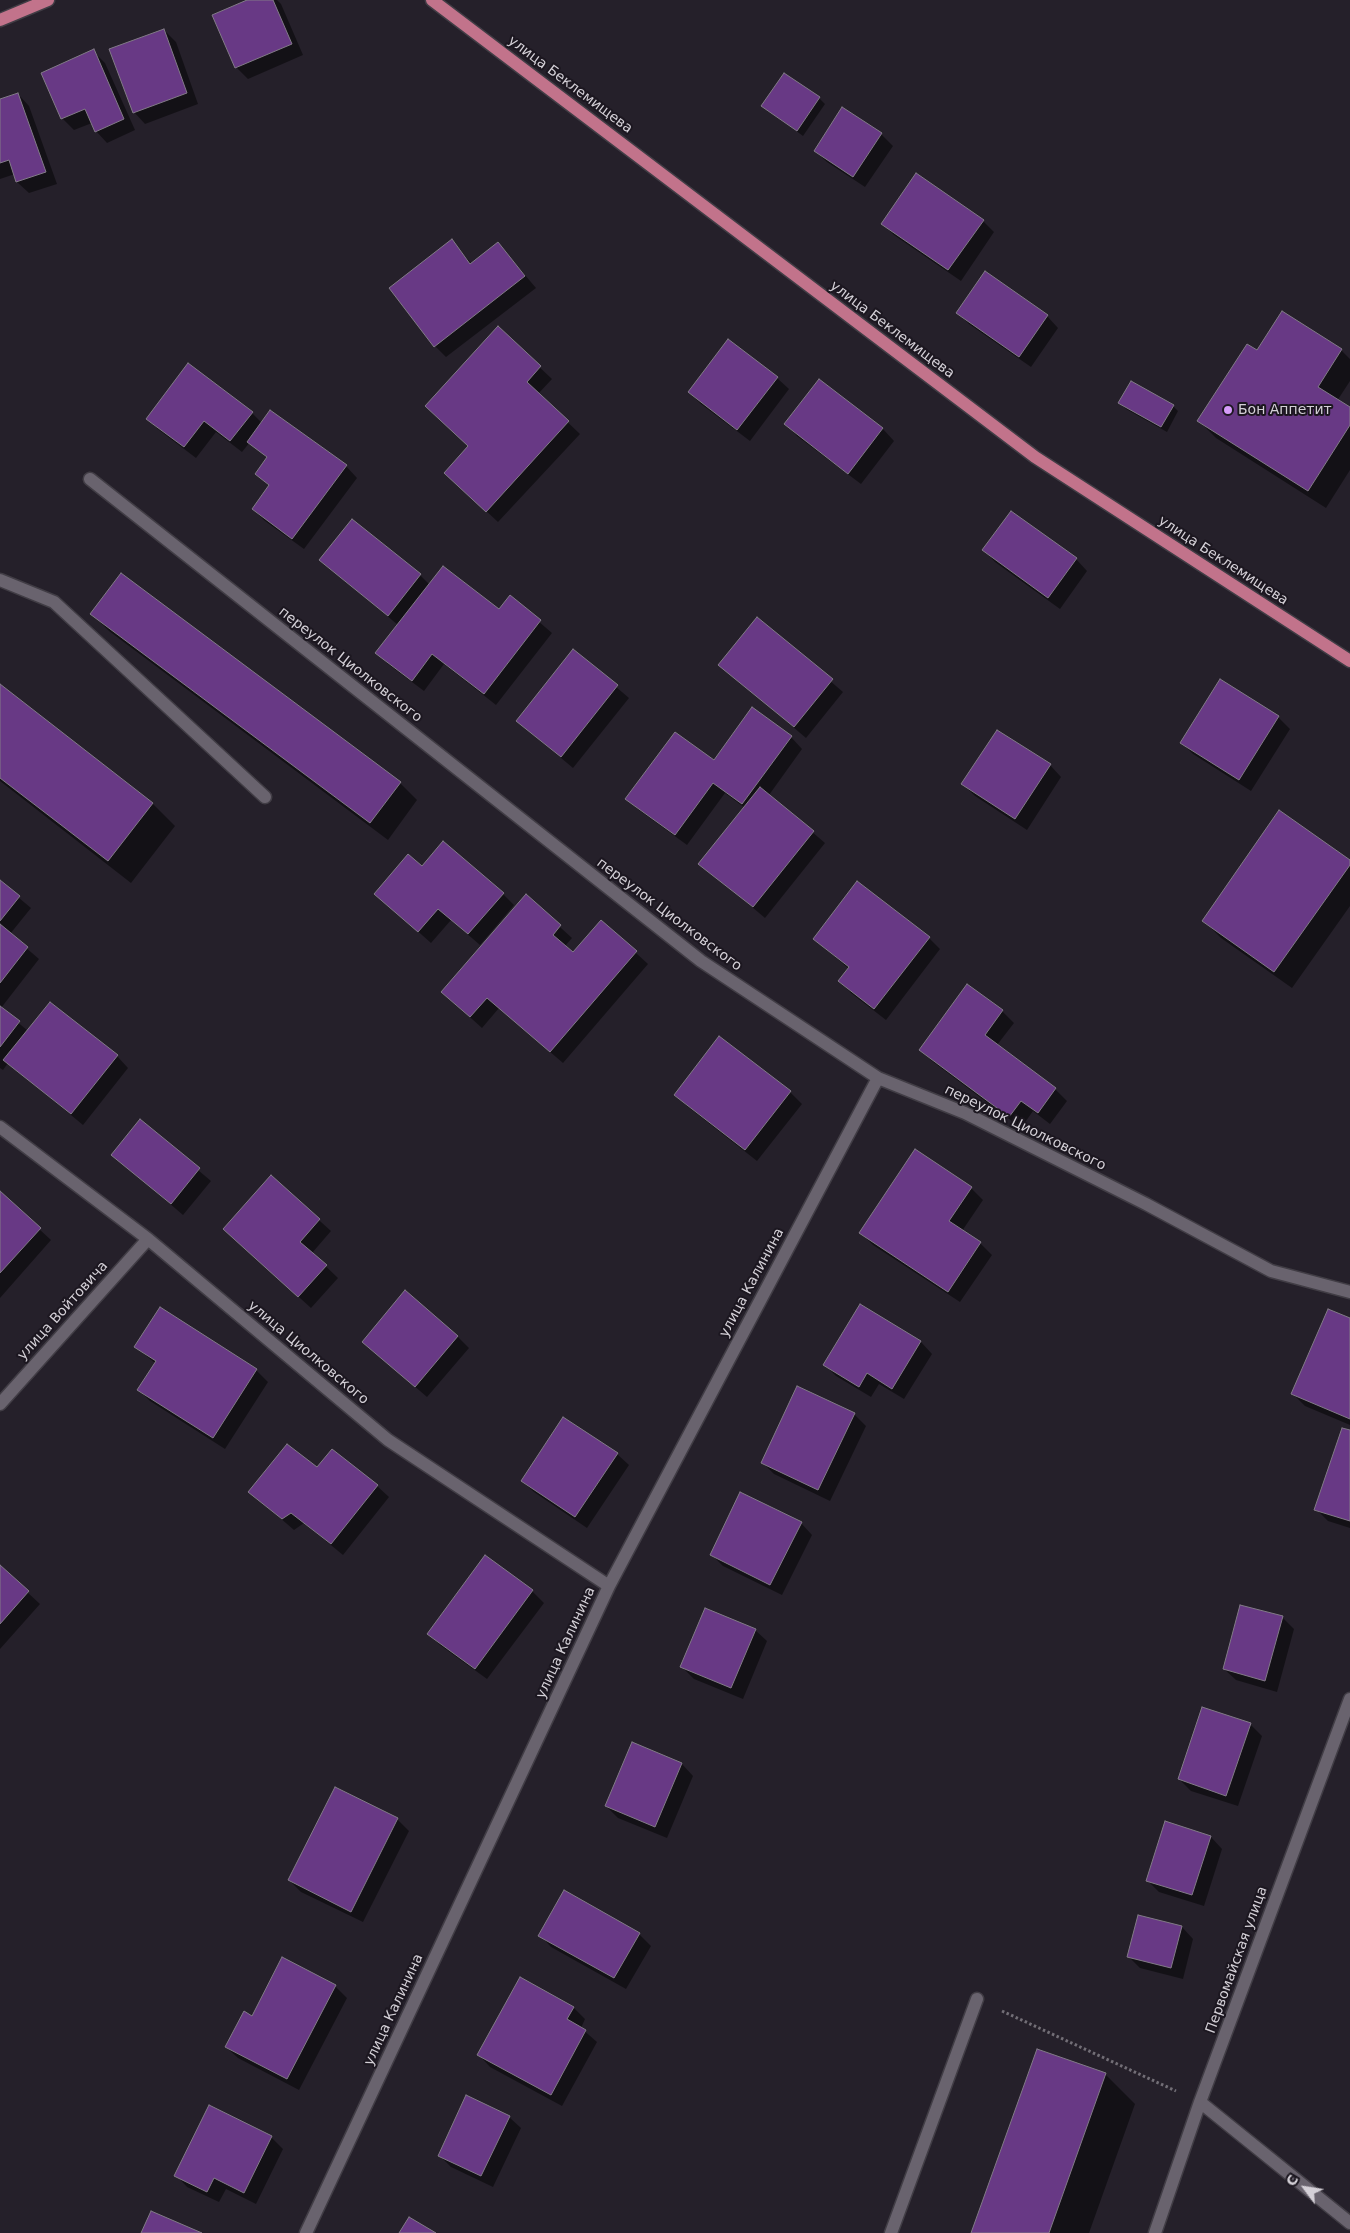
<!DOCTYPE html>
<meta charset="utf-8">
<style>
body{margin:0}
#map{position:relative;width:1350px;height:2233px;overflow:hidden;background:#25202a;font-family:"DejaVu Sans",sans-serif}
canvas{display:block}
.north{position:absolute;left:1280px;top:2163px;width:50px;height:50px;-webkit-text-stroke:4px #1c1720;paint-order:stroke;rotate:301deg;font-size:14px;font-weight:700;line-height:20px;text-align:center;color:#d4d0d7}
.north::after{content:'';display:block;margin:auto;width:18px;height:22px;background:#d4d0d7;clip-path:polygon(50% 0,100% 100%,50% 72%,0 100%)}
</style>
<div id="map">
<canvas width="1350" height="2233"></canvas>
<div class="north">С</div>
</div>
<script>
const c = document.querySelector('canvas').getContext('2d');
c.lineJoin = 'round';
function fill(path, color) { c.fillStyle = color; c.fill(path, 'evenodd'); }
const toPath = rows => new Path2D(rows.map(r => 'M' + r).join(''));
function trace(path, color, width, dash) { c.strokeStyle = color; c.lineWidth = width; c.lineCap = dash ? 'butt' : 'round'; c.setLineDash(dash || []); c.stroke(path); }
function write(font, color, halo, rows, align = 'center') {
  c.font = font + ' "DejaVu Sans",sans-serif'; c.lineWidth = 4; c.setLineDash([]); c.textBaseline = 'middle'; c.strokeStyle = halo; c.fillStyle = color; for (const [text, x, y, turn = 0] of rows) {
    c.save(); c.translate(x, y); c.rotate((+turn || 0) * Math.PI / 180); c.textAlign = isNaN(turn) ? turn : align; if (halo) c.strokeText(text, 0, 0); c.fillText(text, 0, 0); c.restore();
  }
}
fill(toPath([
 [251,0,277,0,281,4,303,55,248,79,236,67,214,16],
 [164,30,176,42,198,104,145,124,134,112],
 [93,51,105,63,135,130,107,143,96,131,92,123,74,130,62,118],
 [18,94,29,106,57,184,29,193,17,182,15,174,0,179,0,100],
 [819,98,825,104,803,136,763,106],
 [881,134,893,146,865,187,827,162,815,151],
 [983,221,994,232,961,281,894,235,883,224],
 [451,241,472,264,498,243,536,288,446,357,435,346],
 [958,313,1047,316,1058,328,1031,367,969,324],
 [498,328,552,379,538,394,580,434,498,522,457,484,470,447],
 [1341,350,1350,359,1350,381,1337,401,1350,409,1350,470,1326,508,1216,438,1199,421,1257,352],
 [777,378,789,389,750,441,701,404,689,392],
 [819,381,883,429,894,441,861,484,797,436,786,424],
 [1120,403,1173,406,1178,411,1167,432,1126,409],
 [252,413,262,423,346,466,357,478,304,549,265,521,253,509,270,487,257,474,268,459,250,442,242,452,216,432,196,458,159,430,148,419],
 [984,550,1076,559,1087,571,1060,609,995,562],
 [320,560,420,575,430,585,499,611,510,597,552,633,496,705,444,664,424,691,388,664,377,652,398,625],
 [92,614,400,783,417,800,388,840,109,631],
 [758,619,843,692,806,738,720,665],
 [573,650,629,698,573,768,517,721],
 [0,686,153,804,175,826,131,883,0,781],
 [1278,717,1290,729,1251,791,1193,754,1182,743],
 [791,737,802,749,769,795,825,843,765,918,700,863,745,808,725,793,687,845,639,810,627,799,714,762],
 [1050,765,1061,777,1027,830,975,796,963,784],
 [1350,861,1350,906,1292,988,1221,938,1203,920],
 [0,882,31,908,10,934,39,959,1,1008,28,1031,117,1056,128,1068,83,1125,8,1063,3,1070,0,1068],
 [376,894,503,894,514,905,480,945,451,920,431,943],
 [526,896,572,938,565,946,573,953,601,921,648,964,563,1063,499,1008,482,1028,442,992],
 [929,938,940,949,886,1020,851,993,840,981,849,969,815,939],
 [1002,1011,1014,1023,997,1045,1055,1089,1067,1101,1050,1124,1033,1111,1021,1128,932,1061,920,1049],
 [720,1038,790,1092,802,1104,757,1161,687,1106,676,1094],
 [140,1121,211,1181,183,1215,112,1154],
 [915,1151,971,1188,983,1200,962,1231,980,1243,992,1255,960,1302,873,1245,861,1233],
 [271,1177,331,1231,312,1253,338,1278,311,1308,236,1240],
 [0,1193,51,1240,0,1298],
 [861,1305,921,1342,932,1354,904,1399,879,1384,871,1397,836,1376,825,1365],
 [1350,1319,1350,1425,1305,1406,1293,1394],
 [457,1336,469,1348,427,1397,363,1342],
 [136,1347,256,1370,268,1382,225,1449,150,1401,139,1390,156,1364],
 [798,1388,854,1414,866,1426,830,1501,774,1474,762,1462],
 [1350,1432,1350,1528,1328,1521,1316,1509],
 [617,1454,629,1465,587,1528,534,1492,522,1481],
 [377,1486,389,1497,343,1555,304,1523,294,1530,250,1492],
 [801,1523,812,1535,782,1595,723,1566,711,1554],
 [486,1557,532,1591,544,1603,487,1679,440,1645,429,1634],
 [0,1567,40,1604,0,1649],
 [1282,1617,1294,1629,1277,1692,1236,1680,1224,1669],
 [755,1630,767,1641,743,1699,694,1679,682,1667],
 [1250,1724,1262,1736,1238,1806,1191,1791,1179,1779],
 [682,1764,693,1776,667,1838,618,1818,606,1806],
 [397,1819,409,1831,363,1922,301,1892,289,1880],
 [1166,1823,1211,1837,1222,1849,1204,1906,1159,1892,1147,1880],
 [1139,1916,1182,1927,1193,1939,1183,1979,1140,1968,1128,1956],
 [639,1934,651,1946,626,1989,551,1947,540,1935],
 [520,1979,574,2008,585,2019,581,2028,597,2042,562,2106,490,2067,479,2055],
 [335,1986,347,1998,299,2090,238,2058,226,2047,253,2018],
 [1105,2074,1135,2104,1089,2233,972,2233],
 [509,2117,521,2128,493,2187,451,2167,439,2155],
 [271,2137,283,2149,256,2204,226,2189,219,2202,187,2187,176,2175]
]), '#0007');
const building = toPath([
 [247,0,273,0,292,44,235,68,212,15,247,0],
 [164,29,187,93,133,113,109,49,164,29],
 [94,49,124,119,95,132,85,109,61,119,41,73,94,49],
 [784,73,820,97,797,131,761,106,784,73],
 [18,93,46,172,16,182,9,160,0,163,0,99,18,93],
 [842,107,882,133,853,177,814,151,842,107],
 [916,173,984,220,948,270,881,224,916,173],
 [452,239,470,264,498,242,525,276,434,347,389,288,452,239],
 [985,271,1048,315,1019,357,956,313,985,271],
 [1282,311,1342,349,1318,387,1350,407,1350,425,1308,491,1197,421,1247,344,1257,350,1282,311],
 [498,326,541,366,527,382,569,421,486,512,444,473,468,446,425,406,498,326],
 [728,339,778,377,737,430,688,392,728,339],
 [188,363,253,412,230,441,204,421,184,447,146,419,188,363],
 [819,379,883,428,848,474,784,424,819,379],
 [1131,381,1174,405,1161,427,1118,403,1131,381],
 [270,410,347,465,292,539,252,509,269,485,255,474,267,457,247,442,270,410],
 [1011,511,1077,558,1048,598,982,550,1011,511],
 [352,519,421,574,388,616,319,560,352,519],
 [443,566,499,609,510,595,541,620,484,694,432,654,412,681,375,653,443,566],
 [121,573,401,782,370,823,90,614,121,573],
 [757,617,833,679,794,727,718,665,757,617],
 [573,649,618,685,561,757,516,721,573,649],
 [1220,679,1279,716,1239,780,1180,743,1220,679],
 [0,684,153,803,108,861,0,778,0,684],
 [752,707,792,736,742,804,713,783,675,835,625,799,675,732,714,760,752,707],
 [997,730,1051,764,1015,819,961,784,997,730],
 [760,787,814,831,753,907,698,864,760,787],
 [1279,810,1350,860,1350,865,1274,972,1202,921,1279,810],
 [443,841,504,893,468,934,438,909,418,932,374,894,408,854,422,866,443,841],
 [0,880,20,896,0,921,0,880],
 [857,881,930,937,874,1009,838,981,849,967,813,939,857,881],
 [526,894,561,925,553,935,573,952,601,920,637,951,550,1052,487,998,470,1017,441,992,526,894],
 [0,924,28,947,0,983,0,924],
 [967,984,1003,1010,985,1035,1056,1088,1038,1113,1021,1101,1009,1117,919,1050,967,984],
 [50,1002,118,1055,71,1114,3,1060,50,1002],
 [0,1006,20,1021,0,1047,0,1006],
 [719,1036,791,1091,745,1150,674,1095,719,1036],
 [140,1119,200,1168,171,1204,111,1155,140,1119],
 [915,1149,972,1187,949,1221,981,1242,948,1292,859,1233,915,1149],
 [271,1175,320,1219,300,1242,327,1265,298,1297,223,1229,271,1175],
 [0,1191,41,1228,0,1273,0,1191],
 [405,1290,458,1336,415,1387,362,1342,405,1290],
 [860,1304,921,1341,892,1389,867,1373,859,1387,823,1365,860,1304],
 [160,1307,257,1369,213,1438,137,1390,156,1361,134,1347,160,1307],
 [1328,1309,1350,1318,1350,1419,1291,1394,1328,1309],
 [797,1386,855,1413,818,1490,761,1463,797,1386],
 [563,1417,618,1453,575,1517,521,1481,563,1417],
 [1342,1428,1350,1430,1350,1521,1314,1510,1342,1428],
 [287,1444,317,1467,332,1449,378,1485,331,1544,291,1513,282,1519,248,1492,287,1444],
 [740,1492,802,1522,770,1585,710,1555,740,1492],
 [485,1555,533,1590,475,1669,427,1634,485,1555],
 [0,1565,29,1591,0,1624,0,1565],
 [1240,1605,1283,1616,1265,1681,1223,1669,1240,1605],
 [705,1608,756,1629,731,1688,680,1667,705,1608],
 [1202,1707,1251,1723,1226,1796,1178,1779,1202,1707],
 [632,1742,682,1763,655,1827,605,1806,632,1742],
 [335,1787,398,1818,351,1912,288,1880,335,1787],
 [1165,1821,1211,1836,1192,1895,1146,1881,1165,1821],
 [564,1890,640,1933,614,1978,538,1936,564,1890],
 [1138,1915,1182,1926,1171,1968,1127,1957,1138,1915],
 [282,1957,336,1985,287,2079,225,2047,244,2011,252,2016,282,1957],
 [520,1977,574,2007,567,2019,586,2030,551,2095,477,2055,520,1977],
 [1037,2049,1106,2073,1049,2233,971,2233,1037,2049],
 [466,2095,510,2116,481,2176,438,2156,466,2095],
 [209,2105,272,2136,244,2193,214,2178,207,2192,174,2176,209,2105],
 [151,2211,202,2233,141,2233,151,2211],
 [409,2217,436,2233,399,2233,409,2217]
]);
fill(building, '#683985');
trace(building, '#827b87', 1);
const minor = toPath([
 [90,479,701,961,878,1078,965,1113,1146,1204,1271,1271,1350,1292],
 [0,580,54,602,265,797],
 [0,1127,148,1239,388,1440,609,1586],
 [0,1404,148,1239],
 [1200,2102,1350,2223],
 [306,2233,609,1586,878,1078],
 [891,2233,977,1999],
 [1155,2233,1200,2102,1350,1699]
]);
const major = toPath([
 [432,0,1035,457,1350,661],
 [0,20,48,0]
]);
trace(minor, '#413d45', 15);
trace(major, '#413d45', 15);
trace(toPath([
 [1002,2011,1176,2091]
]), '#726e76', 3, [2.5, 2.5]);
trace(minor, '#69636e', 12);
trace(major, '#c2738b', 12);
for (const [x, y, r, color] of [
 [1228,410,5,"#d69bfa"]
]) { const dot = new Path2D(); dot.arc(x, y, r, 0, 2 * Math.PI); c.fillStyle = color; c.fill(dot); trace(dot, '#1c1720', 2); }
write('14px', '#d4d0d7', '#1c1720', [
 ["улица Беклемищева",570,85,37],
 ["улица Беклемищева",892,330,37],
 ["улица Беклемищева",1223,561,33],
 ["переулок Циолковского",350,665,38],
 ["переулок Циолковского",669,915,37],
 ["переулок Циолковского",1025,1128,26],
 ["улица Калинина",752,1283,-62],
 ["улица Войтовича",63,1311,-48],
 ["улица Циолковского",308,1353,40],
 ["улица Калинина",566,1643,-65],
 ["Первомайская улица",1237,1960,-70],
 ["улица Калинина",394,2010,-65]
]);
write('14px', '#d4d0d7', '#1c1720', [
 ["Бон Аппетит",1238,410]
], 'left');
</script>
